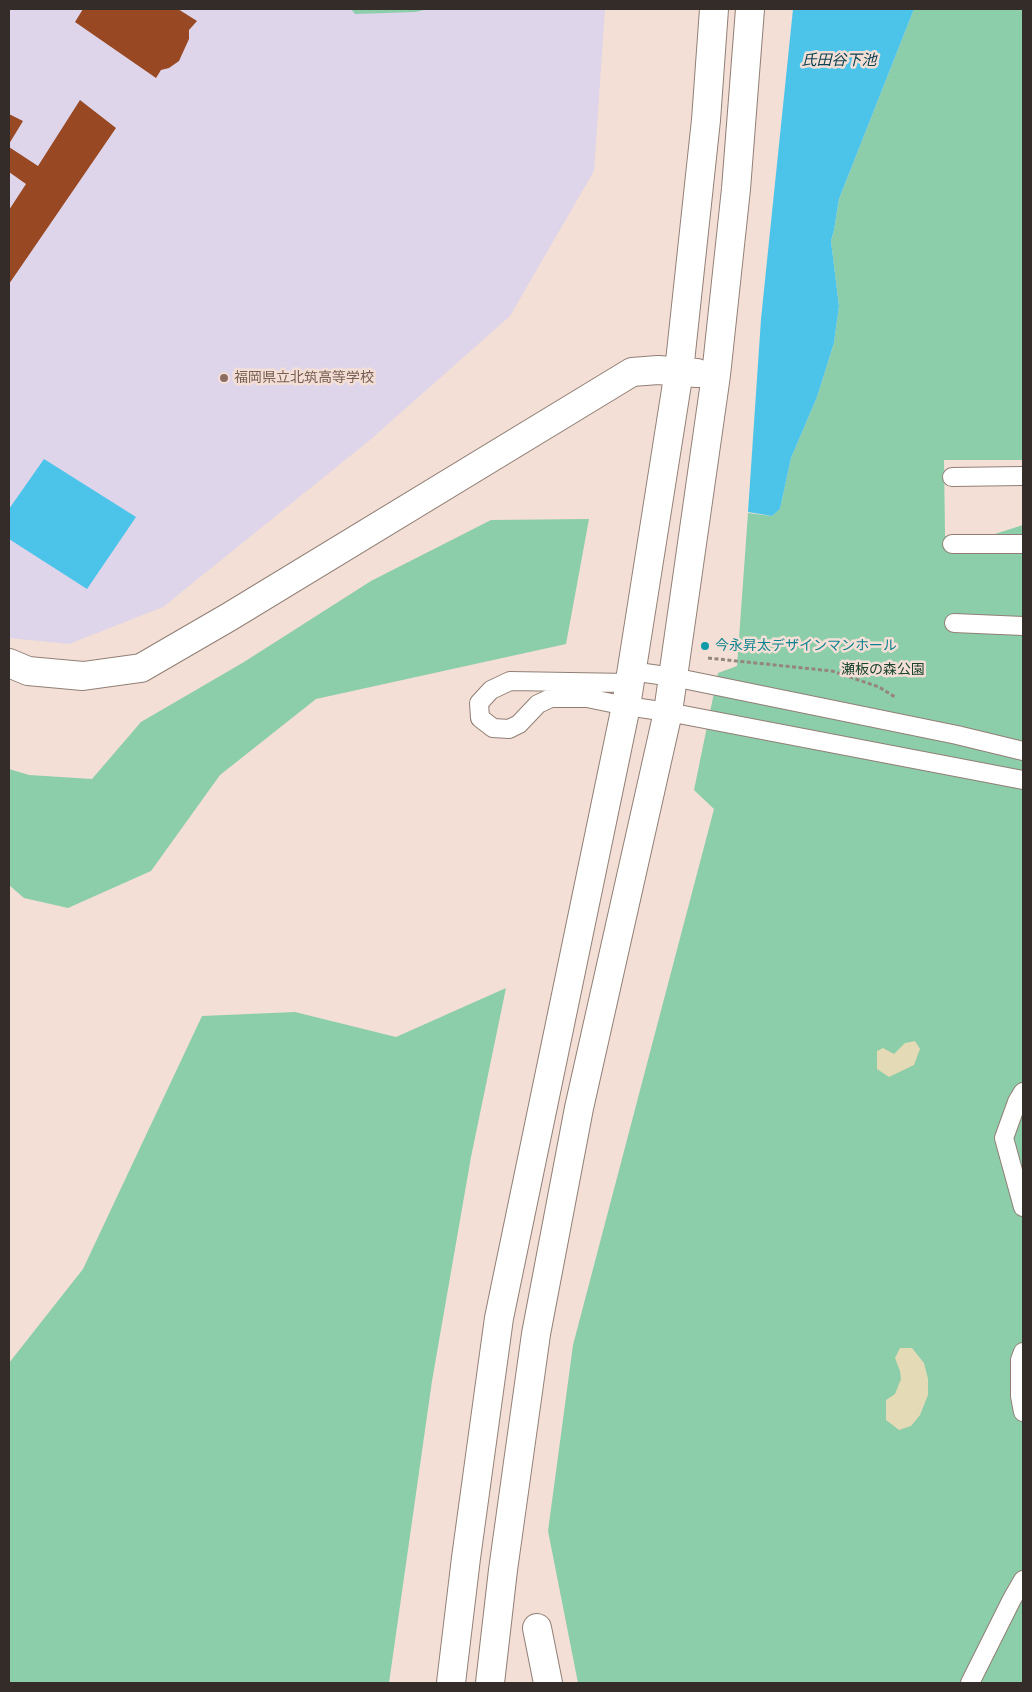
<!DOCTYPE html>
<meta charset="utf-8">
<style>
body{margin:0}
#map{position:relative;width:1032px;height:1692px;overflow:hidden;background:#f3dfd5;font-family:"Open Sans",sans-serif}
canvas{display:block}
.frame{position:absolute;inset:0;border:10px solid #342c29;pointer-events:none}
</style>
<div id="map">
<canvas width="1032" height="1692"></canvas>
<div class="frame"></div>
</div>
<script>
const c = document.querySelector('canvas').getContext('2d');
c.lineJoin = 'round';
function fill(path, color) { c.fillStyle = color; c.fill(path, 'evenodd'); }
const toPath = rows => new Path2D(rows.map(r => 'M' + r).join(''));
function trace(path, color, width, dash) { c.strokeStyle = color; c.lineWidth = width; c.lineCap = dash ? 'butt' : 'round'; c.setLineDash(dash || []); c.stroke(path); }
function write(font, color, halo, rows, align = 'center') {
  c.font = font + ' "Open Sans","Noto Sans JP",sans-serif'; c.lineWidth = 5; c.setLineDash([]); c.textBaseline = 'middle'; c.strokeStyle = halo; c.fillStyle = color; for (const [text, x, y, turn = 0] of rows) {
    c.save(); c.translate(x, y); c.rotate((+turn || 0) * Math.PI / 180); c.textAlign = isNaN(turn) ? turn : align; if (halo) c.strokeText(text, 0, 0); c.fillText(text, 0, 0); c.restore();
  }
}
fill(toPath([
 [9,9,605,9,594,171,510,316,370,440,163,607,69,644,9,638]
]), '#ded5ea');
fill(toPath([
 [351,9,429,9,415,12,355,14],
 [914,9,1023,9,1023,460,944,460,945,536,976,540,1023,525,1023,1683,578,1683,548,1531,573,1345,714,809,694,790,718,673,737,666,748,513,772,516,780,509,791,458,817,397,834,343,839,306,831,241,834,230,839,199],
 [589,519,566,644,316,699,220,775,151,871,68,908,24,898,9,885,9,769,29,775,92,779,141,722,244,662,371,581,491,520],
 [506,988,471,1157,432,1381,389,1683,9,1683,9,1363,83,1269,202,1016,295,1012,396,1037]
]), '#8ccdaa');
fill(toPath([
 [915,1041,920,1049,914,1065,889,1077,877,1069,877,1051,883,1048,894,1054,905,1043],
 [900,1348,912,1348,924,1363,928,1379,928,1395,920,1415,911,1426,899,1430,886,1420,886,1400,895,1394,901,1379,900,1371,895,1358]
]), '#e4dab5');
fill(toPath([
 [793,9,914,9,839,199,834,230,831,241,839,306,834,343,817,397,791,458,780,509,772,516,748,512,761,319],
 [44,459,136,517,87,589,9,539,9,509]
]), '#4cc4ea');
fill(toPath([
 [83,9,178,9,197,21,189,30,189,39,179,61,169,68,161,70,156,78,75,22],
 [80,100,116,128,9,284,9,210,26,184,9,172,9,147,38,166],
 [9,114,23,121,9,144]
]), '#984823');
const service = toPath([
 [952,477,1023,476],
 [952,544,1023,544],
 [954,623,1023,626],
 [631,671,673,677,957,735,1023,751],
 [629,683,510,681,491,690,479,703,480,718,493,728,509,729,519,724,538,704,551,698,587,698,626,706,668,712,1023,780],
 [1023,1092,1017,1102,1004,1138,1023,1207],
 [1023,1352,1020,1360,1020,1396,1023,1412],
 [970,1683,1012,1599,1023,1580]
]);
const minor = toPath([
 [537,1628,548,1683]
]);
const tertiary = toPath([
 [9,663,28,671,83,676,141,668,229,617,632,372,658,370,697,373],
 [451,1683,466,1558,499,1318,626,706,679,371,706,120,714,9],
 [490,1683,503,1570,536,1334,579,1108,668,712,716,375,736,189,750,9]
]);
trace(service, '#917f76', 20);
trace(minor, '#917f76', 30);
trace(tertiary, '#917f76', 30);
trace(toPath([
 [708,658,832,671,879,687,895,697]
]), '#94867f', 3, [4, 2.5]);
trace(service, '#fff', 18);
trace(minor, '#fff', 28);
trace(tertiary, '#fff', 28);
for (const [x, y, r, color] of [
 [224,378,5,"#8d6e63"],
 [705,646,5,"#0f9aa8"]
]) { const dot = new Path2D(); dot.arc(x, y, r, 0, 2 * Math.PI); c.fillStyle = color; c.fill(dot); trace(dot, '#f3dfd5', 2); }
write('14px', '#785e54', '#f3dfd5', [
 ["福岡県立北筑高等学校",234,378]
], 'left');
write('14px', '#0d838f', '#f3dfd5', [
 ["今永昇太デザインマンホール",715,646]
], 'left');
write('14px', '#1a4430', '#f3dfd5', [
 ["瀬板の森公園",883,670]
]);
write('italic 15px', '#0b4151', '#f3dfd5', [
 ["氏田谷下池",839,61]
]);
</script>
